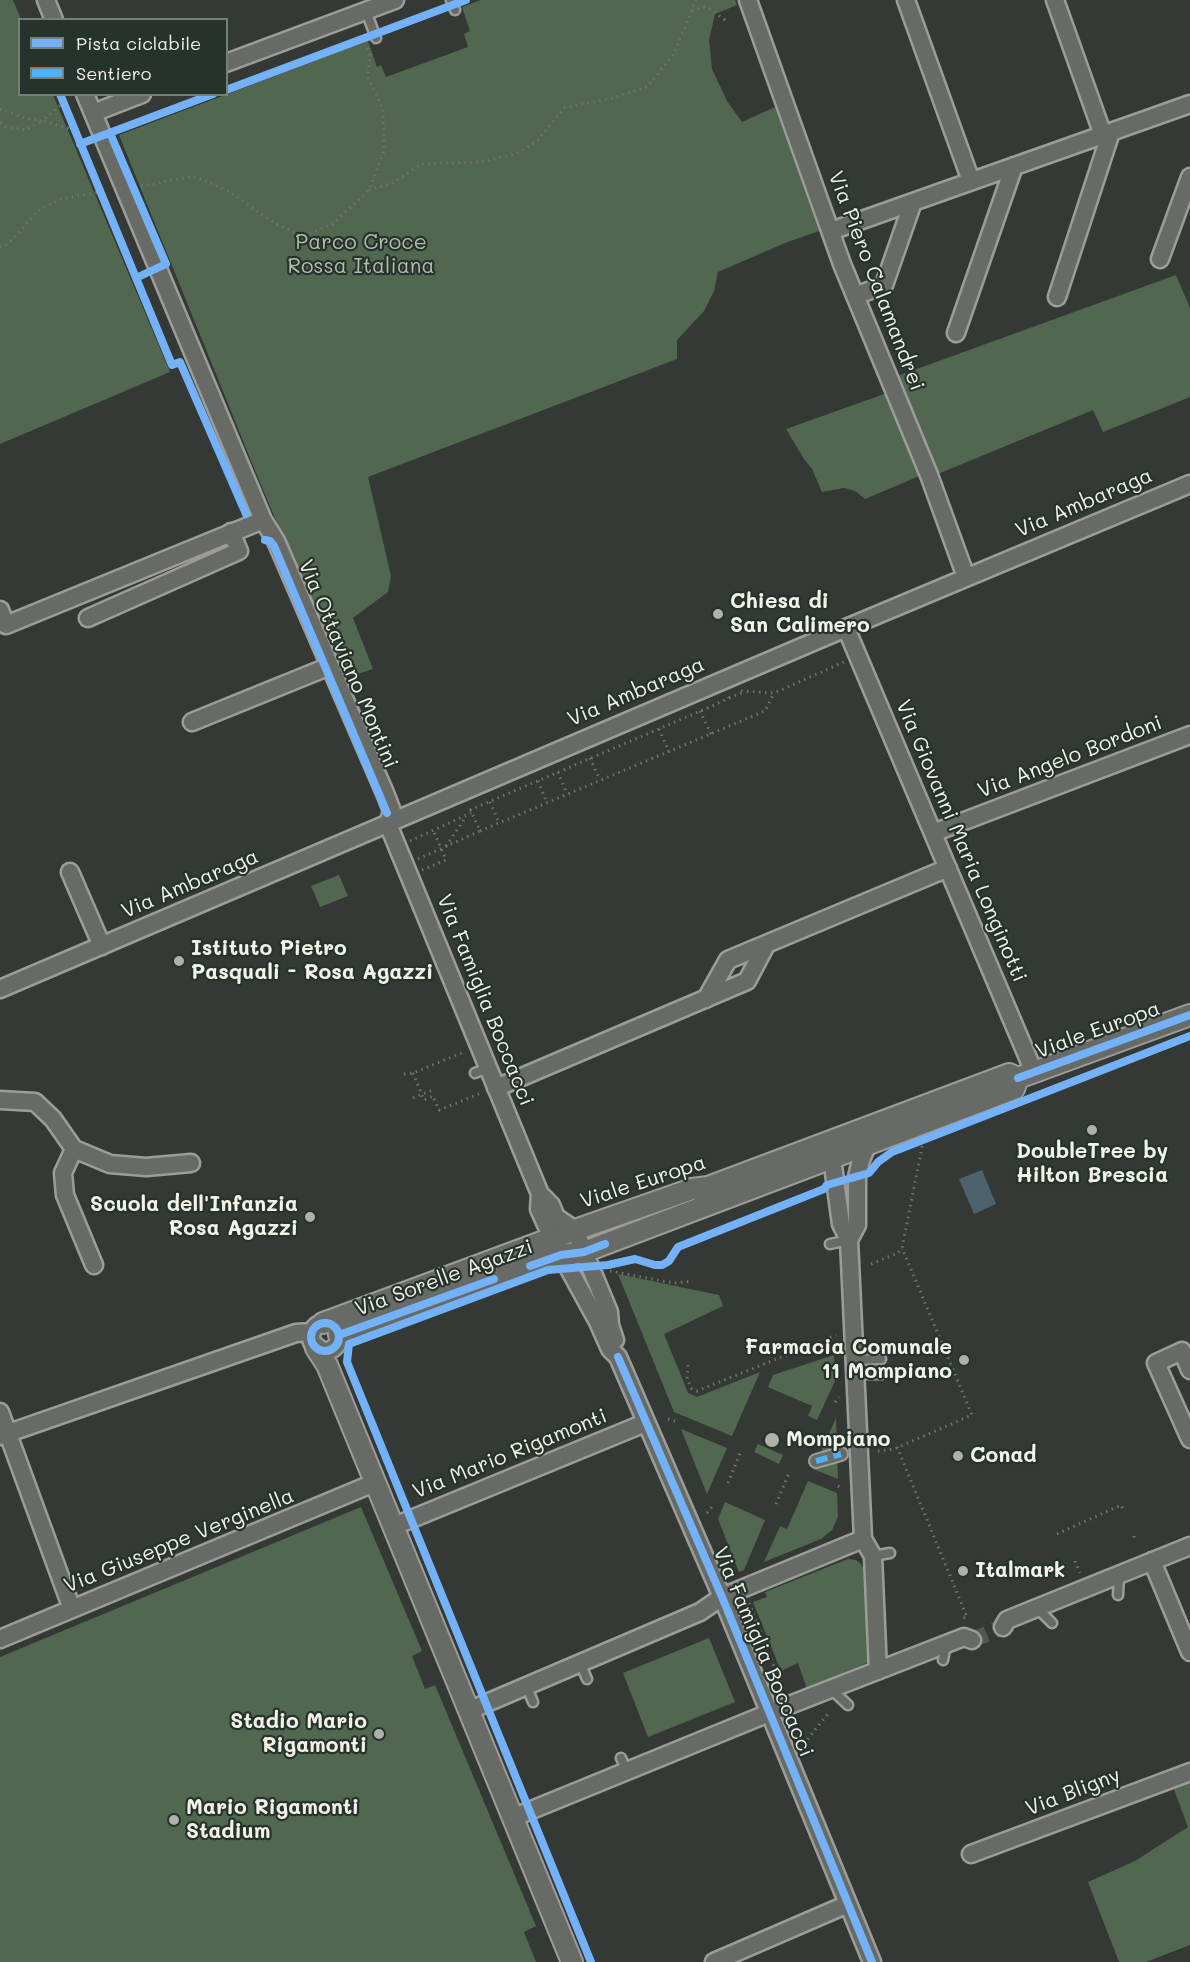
<!DOCTYPE html>
<style>
body{margin:0}
#map{position:relative;width:1190px;height:1962px;overflow:hidden;background:#353935;font-family:Mali,sans-serif}
canvas{display:block}
.legend{position:absolute;left:18px;top:18px;width:210px;height:78px;box-sizing:border-box;background:#26332d;border:2px solid #787f78;margin:0;padding:8px 10px;list-style:none;font-size:18px;color:#f4f1e8}
.legend li{display:flex;align-items:center;gap:12px;height:30px}
.legend b{width:30px;border:2px solid #787f78}
</style>
<div id="map">
<canvas width="1190" height="1962"></canvas>
<ul class="legend">
<li><b style="height:8px;background:#73b2f8"></b>Pista ciclabile</li>
<li><b style="height:8px;background:#4fb1f8"></b>Sentiero</li>
</ul>
</div>
<script>
const c = document.querySelector('canvas').getContext('2d');
c.lineJoin = 'round';
function fill(path, color) { c.fillStyle = color; c.fill(path, 'evenodd'); }
const toPath = rows => new Path2D(rows.map(r => 'M' + r).join(''));
function trace(path, color, width, dash) { c.strokeStyle = color; c.lineWidth = width; c.lineCap = dash ? 'butt' : 'round'; c.setLineDash(dash || []); c.stroke(path); }
function write(font, color, halo, rows, align = 'center') {
  c.font = font + ' Mali,sans-serif'; c.lineWidth = 4.5; c.setLineDash([]); c.textBaseline = 'middle'; c.strokeStyle = halo; c.fillStyle = color; for (const [text, x, y, turn = 0] of rows) {
    c.save(); c.translate(x, y); c.rotate((+turn || 0) * Math.PI / 180); c.textAlign = isNaN(turn) ? turn : align; if (halo) c.strokeText(text, 0, 0); c.fillText(text, 0, 0); c.restore();
  }
}
fill(toPath([
 [0,0,13,0,21,19,20,20,20,94,53,95,170,372,0,444],
 [481,0,735,0,737,5,715,14,709,40,712,69,727,101,742,122,775,107,819,231,785,243,718,272,714,291,704,311,677,340,677,359,368,477,391,576,388,592,353,618,373,669,343,679,261,485,119,135,368,41,377,67,381,65,386,77,468,47,464,34,470,31,462,7],
 [1176,275,1190,308,1190,397,1103,432,1093,410,933,476,892,378],
 [887,393,924,474,865,499,855,491,844,488,822,492,812,469,804,459,786,429],
 [339,875,348,896,320,907,311,886],
 [618,1274,719,1295,723,1306,664,1334,688,1393,697,1397,760,1372,732,1436,674,1412],
 [834,1355,835,1381,817,1420,808,1416,812,1406,768,1387,773,1375],
 [836,1418,838,1479,813,1469],
 [681,1429,727,1448,707,1494],
 [758,1444,783,1455,779,1464,754,1452],
 [808,1481,837,1493,838,1517,832,1530,821,1539,764,1562,780,1526,787,1529],
 [725,1502,765,1520,744,1570,739,1572,718,1519],
 [361,1507,422,1651,412,1656,425,1689,435,1685,536,1926,524,1932,536,1962,0,1962,0,1657],
 [848,1559,856,1560,861,1564,864,1571,869,1662,807,1689,798,1663,781,1671,753,1602,767,1597,765,1592],
 [709,1638,735,1702,648,1737,623,1673],
 [1190,1783,1190,1945,1146,1962,1119,1962,1088,1882,1135,1861,1188,1827,1174,1789]
]), '#516750');
fill(toPath([
 [982,1170,996,1204,974,1214,959,1179]
]), '#4c626d');
trace(toPath([
 [972,1640,1003,1627]
]), '#525550', 16, [16, 8]);
const service = toPath([
 [451,0,455,10],
 [366,11,376,38],
 [475,1073,488,1068],
 [830,1244,849,1240],
 [855,1360,881,1359],
 [855,1374,882,1374],
 [873,1556,890,1553],
 [1118,1595,1119,1574],
 [1037,1608,1052,1623],
 [943,1660,946,1645],
 [580,1663,587,1679],
 [526,1685,533,1702],
 [831,1689,848,1705],
 [621,1758,627,1771]
]);
const pedestrian = toPath([
 [816,1461,841,1454]
]);
const minor = toPath([
 [46,0,54,20],
 [748,0,842,264,929,475,966,577],
 [906,0,971,181],
 [1055,0,1103,135],
 [226,63,395,0],
 [85,94,263,520,276,541,385,793,392,811,388,824],
 [93,113,142,94],
 [831,231,1190,104],
 [1160,259,1190,177],
 [855,296,884,285,913,202],
 [1057,297,1111,132],
 [956,333,1014,166],
 [0,610,6,625,263,520],
 [88,618,239,551,231,532],
 [846,628,1034,1072],
 [192,722,330,666],
 [388,824,540,1194,551,1205,556,1217,575,1230,609,1312,610,1325,615,1340],
 [933,833,1190,735],
 [70,872,102,946],
 [0,989,846,628,1190,484],
 [706,999,728,960,948,868],
 [496,1088,747,981,766,945],
 [0,1100,35,1102,53,1119,74,1149,110,1164,146,1167,191,1163],
 [74,1149,63,1173,65,1195,94,1265],
 [832,1158,841,1224,849,1240,863,1539,873,1556,878,1671],
 [540,1194,539,1209,552,1238,598,1322,610,1349,618,1357,722,1597,872,1962],
 [849,1240,857,1225,857,1177,861,1160,867,1145],
 '311 1337a14 14 0 1 1 28 0a14 14 0 1 1-28 0Z',
 [1190,1370,1182,1351,1156,1363,1190,1439],
 [0,1412,72,1609],
 [0,1436,296,1333,312,1332],
 [392,1527,645,1423],
 [1152,1561,1190,1652],
 [1003,1627,1007,1620,1190,1546],
 [0,1639,374,1483],
 [468,1711,700,1612,722,1597,863,1539],
 [512,1818,769,1713,964,1637,972,1640],
 [971,1854,1190,1772],
 [714,1962,848,1904]
]);
const tertiary = toPath([
 [323,1323,552,1238,692,1189,708,1187,1009,1074,1018,1078],
 [339,1335,561,1255,584,1252,1014,1089,1018,1078,1190,1015],
 [316,1348,327,1365,572,1962]
]);
trace(service, '#9c9d9a', 13);
trace(pedestrian, '#9c9d9a', 16);
trace(minor, '#9c9d9a', 21);
trace(tertiary, '#9c9d9a', 24);
trace(toPath([
 [692,11,703,7,710,9,725,20],
 [0,109,25,118,42,121,63,103],
 [0,123,6,127,26,130,42,121,75,130],
 [141,186,193,176,227,190,274,223,303,236,333,224,369,190,384,151,383,109,368,78,370,55,367,47],
 [369,190,393,183,421,164,480,162,516,154,538,140,564,108,609,99,647,87,674,54,696,0],
 [0,247,8,244,39,210,61,199,100,192],
 [741,691,774,693,844,662],
 [729,698,744,692],
 [700,711,711,734],
 [659,729,669,752],
 [590,758,600,780],
 [558,772,567,794],
 [538,781,547,803],
 [490,802,499,823],
 [470,810,710,707,729,698,728,694],
 [480,831,765,711,774,693],
 [410,841,471,813],
 [446,846,466,817],
 [418,859,480,831,470,809],
 [422,870,446,860,433,830],
 [413,1073,424,1100,433,1096,439,1110,481,1093],
 [404,1074,413,1073,464,1052],
 [413,1098,435,1089],
 [871,1264,898,1253,902,1248,923,1142],
 [610,1271,674,1283,693,1281],
 [688,1365,687,1379,692,1389,697,1391,836,1335],
 [835,1402,839,1397],
 [668,1419,678,1422],
 [897,1447,967,1617,963,1618],
 [878,1451,894,1449,972,1415,902,1248],
 [728,1483,741,1451],
 [838,1486,842,1488],
 [776,1504,789,1473],
 [707,1513,712,1507],
 [1057,1534,1121,1505,1124,1511],
 [1134,1536,1135,1540],
 [1075,1561,1080,1573],
 [749,1603,784,1692],
 [804,1744,830,1711]
]), '#707370', 3, [1.5, 4.5]);
trace(service, '#686a66', 8);
trace(pedestrian, '#686a66', 12);
trace(minor, '#686a66', 16);
trace(tertiary, '#686a66', 20);
trace(toPath([
 [816,1461,841,1454]
]), '#4fb1f8', 6, [12, 6]);
trace(toPath([
 [226,90,466,0],
 [60,94,172,365,180,362,246,514],
 [110,133,166,264,136,278],
 [80,144,213,94],
 [265,540,270,541,274,546,387,813],
 [1018,1078,1190,1015],
 [530,1266,561,1255,584,1252,605,1244],
 '311 1337a14 14 0 1 1 28 0a14 14 0 1 1-28 0Z',
 [339,1335,494,1279],
 [618,1357,722,1597,872,1962],
 [591,1962,347,1362,349,1344,548,1270,608,1265,635,1259,655,1265,662,1265,669,1261,678,1247,824,1189,827,1185,869,1173,878,1162,892,1152,1190,1036]
]), '#73b2f8', 8);
for (const [x, y, r, color] of [
 [718,614,6,"#b1b1a9"],
 [179,961,6,"#b1b1a9"],
 [1092,1130,6,"#b1b1a9"],
 [310,1217,6,"#b1b1a9"],
 [964,1360,6,"#b1b1a9"],
 [772,1440,8,"#b1b1a9"],
 [958,1456,6,"#b1b1a9"],
 [963,1571,6,"#b1b1a9"],
 [379,1734,6,"#b1b1a9"],
 [174,1820,6,"#b1b1a9"]
]) { const dot = new Path2D(); dot.arc(x, y, r, 0, 2 * Math.PI); c.fillStyle = color; c.fill(dot); trace(dot, '#26332d', 2); }
write('21px', '#b4bdad', '#26332d', [
 ["Parco Croce",361,243],
 ["Rossa Italiana",361,267]
]);
write('21px', '#f4f1e8', '#26332d', [
 ["Via Piero Calamandrei",876,281,69],
 ["Via Ambaraga",1084,503,-23],
 ["Via Ottaviano Montini",348,664,67],
 ["Via Ambaraga",636,692,-23],
 ["Via Angelo Bordoni",1070,757,-21],
 ["Via Giovanni Maria Longinotti",961,841,67],
 ["Via Ambaraga",190,884,-23],
 ["Via Famiglia Boccacci",485,1000,68],
 ["Viale Europa",1098,1030,-20],
 ["Viale Europa",643,1182,-18],
 ["Via Sorelle Agazzi",444,1278,-20],
 ["Via Mario Rigamonti",510,1454,-22],
 ["Via Giuseppe Verginella",179,1541,-22],
 ["Via Famiglia Boccacci",763,1652,67],
 ["Via Bligny",1073,1792,-21]
]);
write('bold 21px', '#f4f1e8', '#26332d', [
 ["Chiesa di",730,602],
 ["San Calimero",730,626],
 ["Istituto Pietro",191,949],
 ["Pasquali - Rosa Agazzi",191,973],
 ["DoubleTree by",1092,1152,"center"],
 ["Hilton Brescia",1092,1176,"center"],
 ["Scuola dell'Infanzia",298,1205,"right"],
 ["Rosa Agazzi",298,1229,"right"],
 ["Farmacia Comunale",952,1348,"right"],
 ["11 Mompiano",952,1372,"right"],
 ["Mompiano",786,1440],
 ["Conad",970,1456],
 ["Italmark",975,1571],
 ["Stadio Mario",367,1722,"right"],
 ["Rigamonti",367,1746,"right"],
 ["Mario Rigamonti",186,1808],
 ["Stadium",186,1832]
], 'left');
</script>
